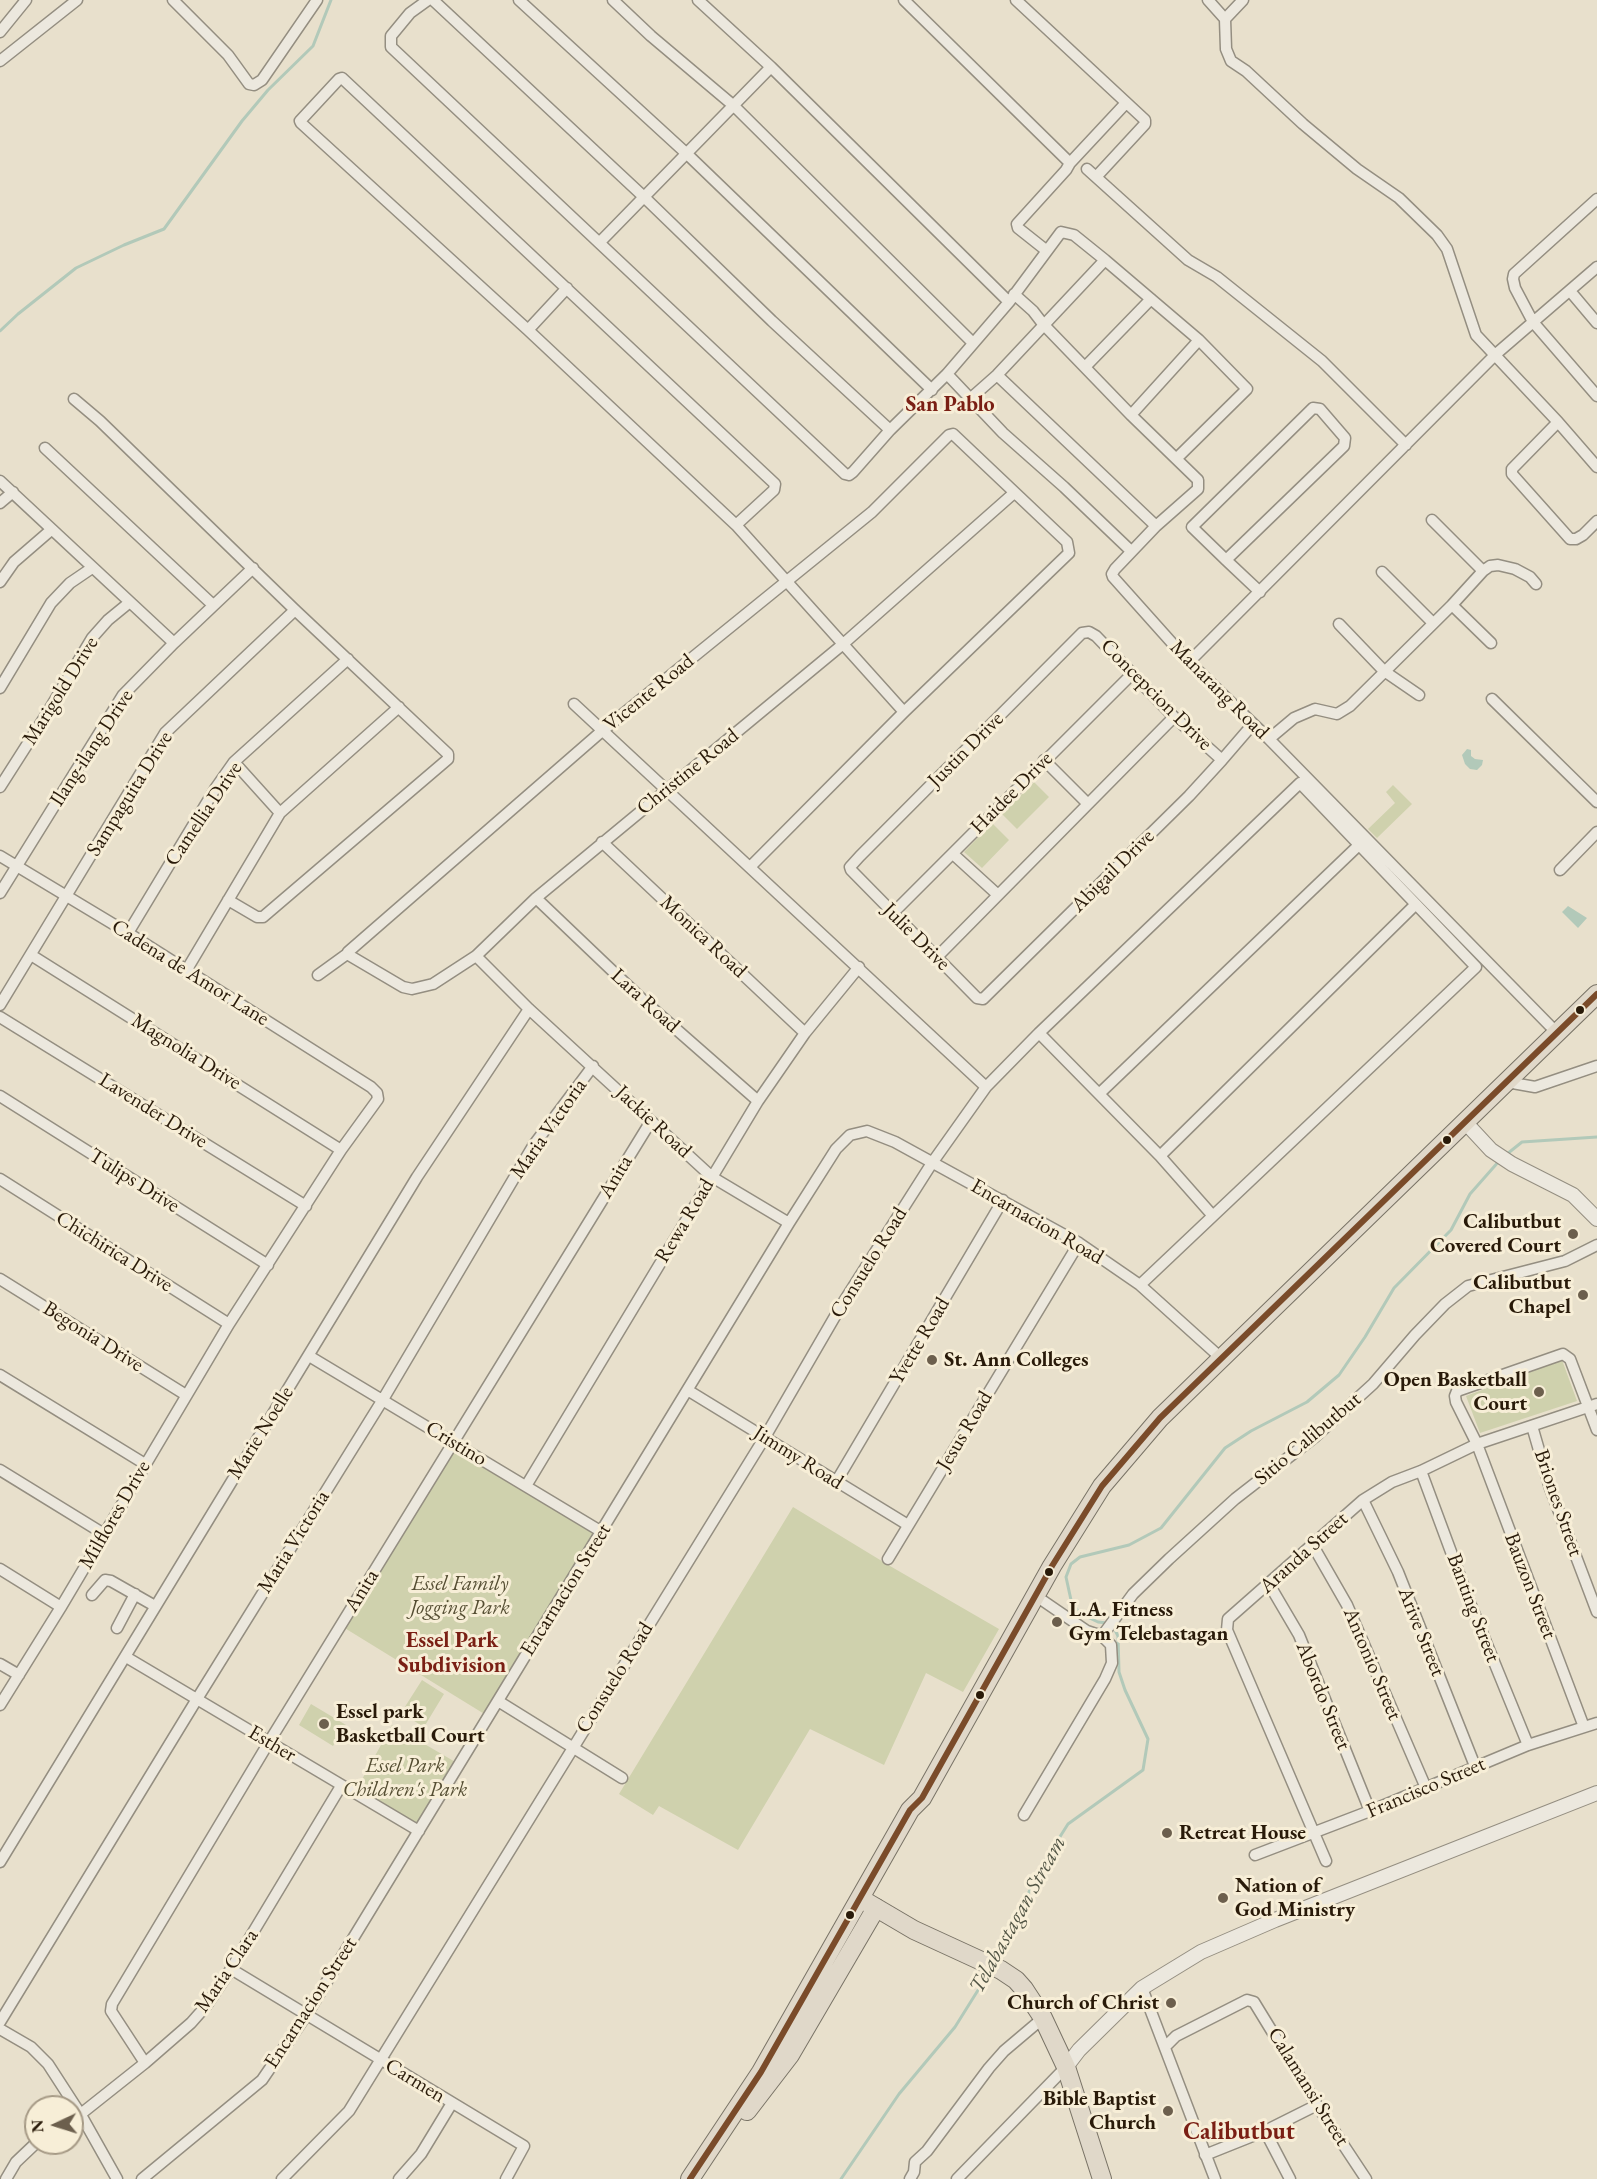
<!DOCTYPE html>
<style>
body{margin:0}
#map{position:relative;width:1597px;height:2179px;overflow:hidden;background:#e8e0cc;font-family:"EB Garamond",serif}
canvas{display:block}
.north{position:absolute;left:24px;top:2095px;width:60px;height:60px;box-sizing:border-box;background:#f7eed7;border:2px solid #a59985;border-radius:50%;rotate:266deg;font-size:16px;font-weight:700;line-height:24px;text-align:center;color:#291a09}
.north::after{content:'';display:block;margin:auto;width:21px;height:27px;background:#6c5f4d;clip-path:polygon(50% 0,100% 100%,50% 72%,0 100%)}
</style>
<div id="map">
<canvas width="1597" height="2179"></canvas>
<div class="north">N</div>
</div>
<script>
const c = document.querySelector('canvas').getContext('2d');
c.lineJoin = 'round';
function fill(path, color) { c.fillStyle = color; c.fill(path, 'evenodd'); }
const toPath = rows => new Path2D(rows.map(r => 'M' + r).join(''));
function trace(path, color, width, dash) { c.strokeStyle = color; c.lineWidth = width; c.lineCap = dash ? 'butt' : 'round'; c.setLineDash(dash || []); c.stroke(path); }
function write(font, color, halo, rows, align = 'center') {
  c.font = font + ' "EB Garamond",serif'; c.lineWidth = 6; c.setLineDash([]); c.textBaseline = 'middle'; c.strokeStyle = halo; c.fillStyle = color; for (const [text, x, y, turn = 0] of rows) {
    c.save(); c.translate(x, y); c.rotate((+turn || 0) * Math.PI / 180); c.textAlign = isNaN(turn) ? turn : align; if (halo) c.strokeText(text, 0, 0); c.fillText(text, 0, 0); c.restore();
  }
}
fill(toPath([
 [1034,782,1049,797,1017,829,1002,814],
 [1393,785,1412,804,1377,838,1368,829,1395,803,1386,792],
 [992,823,1009,840,982,868,964,852],
 [1562,1360,1577,1401,1480,1433,1466,1396],
 [455,1446,597,1535,486,1715,343,1627],
 [793,1507,890,1566,999,1629,963,1692,926,1673,884,1765,810,1729,738,1850,659,1806,653,1815,619,1794],
 [422,1680,444,1694,424,1727,401,1713],
 [311,1704,346,1725,333,1746,299,1725],
 [392,1725,457,1763,418,1829,355,1792]
]), '#cfd1ad');
fill(toPath([
 [1467,749,1471,750,1471,756,1475,759,1483,760,1482,765,1477,770,1470,769,1465,764,1462,755],
 [1568,906,1587,918,1578,928,1562,912]
]), '#b2c9b9');
trace(toPath([
 [0,331,18,314,76,268,124,245,164,229,242,121,268,90,313,46,331,0],
 [1507,1154,1522,1142,1597,1137],
 [1107,1623,1098,1622,1079,1613,1071,1600,1066,1577,1071,1564,1080,1557,1129,1545,1161,1528,1225,1448,1251,1431,1307,1402,1339,1375,1365,1337,1394,1288,1451,1230,1470,1194,1500,1160],
 [996,1961,1003,1949,1039,1870,1068,1824,1143,1770,1148,1739,1125,1690,1119,1672,1118,1636,1113,1626],
 [841,2179,899,2094,955,2027,990,1971]
]), '#b2c9b9', 3);
const minor = toPath([
 [173,0,228,55,249,84,254,85,262,80,317,0],
 [428,0,410,13,391,36,391,47,845,474,849,475,853,472,890,430,947,374,1009,302,1061,232,1074,235,1105,260,1199,340,1247,389,1177,458],
 [433,0,644,197,772,321,890,430],
 [519,0,687,154,932,390],
 [613,0,651,36,734,106,973,343],
 [698,0,771,67,1009,302],
 [904,0,1070,163],
 [1016,0,1145,120,1145,124,1096,177],
 [1208,0,1225,19],
 [1243,0,1225,19,1226,49,1231,61,1246,71,1303,124,1357,169,1399,198,1437,235,1447,249,1476,335,1558,422,1597,467],
 [0,32,26,0],
 [0,61,77,0],
 [1087,169,1188,260,1217,277,1322,361,1406,445],
 [1597,199,1514,274,1513,279,1515,288,1533,322,1597,396],
 [600,242,771,67],
 [1047,251,1018,228,1017,224,1066,170,1070,163,1126,103],
 [1570,291,1597,323],
 [1014,294,1033,311,1043,324,1131,415,1198,480,1198,489,1156,526,1115,569,1112,574,1113,577,1189,662,1269,739,1557,1033],
 [528,330,567,288],
 [1085,367,1151,299],
 [947,374,1003,433,1064,487,1131,551],
 [997,375,1156,526],
 [971,398,997,375,1105,260],
 [74,399,100,421,295,610,448,754,448,759,263,917,257,917,228,900],
 [1131,415,1199,340],
 [1558,422,1512,469,1512,474,1570,539,1576,539,1583,535,1597,521],
 [45,448,213,605],
 [0,481,174,643],
 [0,503,13,492],
 [1432,520,1483,571],
 [736,525,774,490,775,484,342,78,339,79,300,121,301,123,528,330,736,525,904,712],
 [1226,560,1344,446,1345,438,1320,409,1313,408,1192,527,1226,560,1260,592],
 [1382,572,1433,623],
 [0,582,14,562,51,530],
 [1452,605,1491,643],
 [1339,624,1384,671,1419,695],
 [1189,662,1496,354,1597,267],
 [0,688,51,603,70,583,92,568],
 [1492,699,1597,802],
 [574,704,986,1087],
 [1269,739,1294,718,1315,709,1337,714,1350,706,1452,605,1483,571,1490,566,1498,565,1515,569,1530,577,1536,584],
 [1044,760,1088,804],
 [1222,760,1174,717,1096,636,1089,632,1082,633,860,856,850,867,851,870,977,998,983,999,1189,796,1222,760,1253,724],
 [234,762,280,813],
 [0,787,46,715,92,638,108,620,130,602],
 [602,842,805,1033],
 [953,854,998,895],
 [0,856,128,933,371,1087,377,1093,378,1099,341,1150,229,1324,61,1607,0,1705],
 [1560,870,1597,832],
 [0,893,123,695,174,643,253,568],
 [536,898,644,1001,758,1101],
 [893,913,1132,674],
 [128,933,215,789,234,762,348,659],
 [347,954,403,987,412,989,433,984,476,956,536,898,842,645,1014,493],
 [31,955,341,1150],
 [476,956,529,1009,712,1177,789,1223],
 [936,958,1174,717],
 [186,971,280,813,399,707],
 [318,975,347,954,348,952,602,731,872,512,949,435,953,434,1067,542,1069,553,904,712,750,867],
 [0,1005,165,733,295,610],
 [0,1017,306,1206],
 [1039,1033,1160,1156,1213,1216],
 [1507,1082,1535,1087,1597,1066],
 [1100,1093,1360,844],
 [0,1096,268,1265],
 [1160,1156,1415,905],
 [0,1179,229,1324],
 [0,1279,186,1395],
 [309,1356,602,1532],
 [0,1375,145,1464],
 [689,1391,908,1525],
 [1532,1426,1550,1488,1597,1612],
 [0,1470,104,1534],
 [1421,1471,1470,1603,1528,1745],
 [836,1482,1003,1200],
 [526,1486,758,1101,805,1033,859,967],
 [1363,1500,1398,1572,1475,1766],
 [1312,1544,1347,1605,1426,1788],
 [888,1559,1079,1243],
 [0,1569,61,1607],
 [1269,1584,1299,1635,1370,1811],
 [92,1595,105,1580,111,1581,155,1606],
 [117,1628,135,1594],
 [1102,1636,1133,1594,1169,1559,1235,1499,1316,1436,1373,1384,1415,1335,1445,1304,1468,1286,1565,1261,1597,1245],
 [126,1657,419,1831],
 [0,1664,19,1675],
 [498,1701,622,1778],
 [1584,1727,1477,1444,1456,1402,1455,1396,1457,1391,1563,1354,1570,1359,1597,1430],
 [1024,1815,1105,1679,1112,1663,1111,1645,1102,1636,1087,1631,1036,1596],
 [1255,1855,1370,1811,1528,1745,1597,1723],
 [1326,1861,1227,1630,1228,1619,1363,1500,1392,1482,1421,1471,1477,1444,1597,1404],
 [0,1862,417,1177,529,1009],
 [231,1969,524,2146,506,2179],
 [1142,1988,1215,2179],
 [0,2022,197,1699,382,1401,533,1146,593,1066],
 [0,2029,31,2047,48,2064,81,2115,117,2179],
 [1165,2047,1176,2036,1247,2000,1254,2002,1317,2105,1366,2179],
 [145,2063,111,2011,112,2004,269,1742,651,1121],
 [72,2121,145,2063,191,2023,206,2006,231,1969,341,1786],
 [1265,2131,1290,2179],
 [1205,2155,1265,2131,1317,2105],
 [6,2179,16,2162,36,2143],
 [142,2179,262,2080,307,2014,789,1223,836,1149,850,1135,867,1131,895,1142,1079,1243,1140,1285,1221,1358],
 [282,2179,349,2111,765,1437,841,1306,932,1163,986,1087,1039,1033,1300,783,1476,967,1140,1285],
 [399,2179,421,2154,452,2103],
 [910,2179,914,2172,915,2162,927,2151,989,2068,1004,2051,1043,2018],
 [957,2179,1066,2067]
]);
const tertiary = toPath([
 [1465,1122,1491,1150,1512,1164,1573,1195,1597,1219],
 [1066,2067,1079,2050,1142,1988,1201,1952,1275,1920,1597,1793]
]);
const primary = toPath([
 [863,1900,914,1930,1001,1970,1016,1980,1024,1989,1043,2018,1066,2067,1102,2179]
]);
const trunk = toPath([
 [747,2111,790,2055,876,1908],
 [690,2179,761,2072,910,1810,922,1798,1052,1566,1102,1486,1160,1418,1597,994]
]);
trace(minor, '#948e81', 13);
trace(tertiary, '#948e81', 16);
trace(primary, '#797366', 20);
trace(trunk, '#797366', 20);
trace(minor, '#ece8de', 10);
trace(tertiary, '#ece8de', 14);
trace(primary, '#e0d8c9', 18);
trace(trunk, '#e0d8c9', 18);
trace(toPath([
 [690,2179,761,2072,910,1810,922,1798,1052,1566,1102,1486,1160,1418,1597,994]
]), '#7a4b2a', 6);
for (const [x, y, r, color] of [
 [1580,1010,5,"#291a09"],
 [1447,1140,5,"#291a09"],
 [1573,1234,6,"#6c5f4d"],
 [1583,1295,6,"#6c5f4d"],
 [932,1360,6,"#6c5f4d"],
 [1539,1392,6,"#6c5f4d"],
 [1049,1572,5,"#291a09"],
 [1057,1622,6,"#6c5f4d"],
 [980,1695,5,"#291a09"],
 [324,1724,6,"#6c5f4d"],
 [1167,1833,6,"#6c5f4d"],
 [1223,1898,6,"#6c5f4d"],
 [850,1915,5,"#291a09"],
 [1171,2003,6,"#6c5f4d"],
 [1168,2111,6,"#6c5f4d"]
]) { const dot = new Path2D(); dot.arc(x, y, r, 0, 2 * Math.PI); c.fillStyle = color; c.fill(dot); trace(dot, '#f7eed7', 2); }
write('21px', '#291a09', '#f7eed7', [
 ["Manarang Road",1219,690,45],
 ["Marigold Drive",61,691,-58],
 ["Vicente Road",649,693,-39],
 ["Concepcion Drive",1156,695,45],
 ["Ilang-ilang Drive",92,748,-57],
 ["Justin Drive",966,750,-45],
 ["Christine Road",688,772,-39],
 ["Haidee Drive",1012,793,-45],
 ["Sampaguita Drive",130,794,-58],
 ["Camellia Drive",204,814,-56],
 ["Abigail Drive",1113,871,-45],
 ["Monica Road",703,937,43],
 ["Julie Drive",916,937,45],
 ["Cadena de Amor Lane",190,973,32],
 ["Lara Road",645,1001,42],
 ["Magnolia Drive",186,1052,32],
 ["Lavender Drive",153,1111,32],
 ["Jackie Road",653,1122,43],
 ["Maria Victoria",549,1129,-55],
 ["Anita",616,1177,-59],
 ["Tulips Drive",134,1181,32],
 ["Rewa Road",685,1221,-59],
 ["Encarnacion Road",1037,1222,30],
 ["Chichirica Drive",114,1252,32],
 ["Consuelo Road",869,1263,-58],
 ["Begonia Drive",93,1337,32],
 ["Yvette Road",920,1341,-59],
 ["Jesus Road",965,1431,-59],
 ["Marie Noelle",261,1433,-58],
 ["Sitio Calibutbut",1308,1439,-40],
 ["Cristino",456,1444,31],
 ["Jimmy Road",798,1458,32],
 ["Briones Street",1558,1503,71],
 ["Milflores Drive",115,1515,-60],
 ["Maria Victoria",294,1542,-58],
 ["Aranda Street",1304,1553,-42],
 ["Bauzon Street",1530,1586,69],
 ["Encarnacion Street",566,1590,-58],
 ["Anita",362,1591,-58],
 ["Banting Street",1473,1608,69],
 ["Arive Street",1421,1632,68],
 ["Antonio Street",1372,1664,67],
 ["Consuelo Road",615,1678,-58],
 ["Abordo Street",1323,1696,68],
 ["Esther",272,1744,31],
 ["Francisco Street",1426,1788,-23],
 ["Maria Clara",227,1971,-56],
 ["Encarnacion Street",311,2003,-57],
 ["Carmen",415,2081,31],
 ["Calamansi Street",1308,2087,58]
]);
write('bold 21px', '#291a09', '#f7eed7', [
 ["Calibutbut",1561,1222],
 ["Covered Court",1561,1246],
 ["Calibutbut",1571,1283],
 ["Chapel",1571,1307],
 ["St. Ann Colleges",944,1360,"left"],
 ["Open Basketball",1527,1380],
 ["Court",1527,1404],
 ["L.A. Fitness",1069,1610,"left"],
 ["Gym Telebastagan",1069,1634,"left"],
 ["Essel park",336,1712,"left"],
 ["Basketball Court",336,1736,"left"],
 ["Retreat House",1179,1833,"left"],
 ["Nation of",1235,1886,"left"],
 ["God Ministry",1235,1910,"left"],
 ["Church of Christ",1159,2003],
 ["Bible Baptist",1156,2099],
 ["Church",1156,2123]
], 'right');
write('italic 21px', '#544d32', '#f7eed7', [
 ["Essel Family",460,1584],
 ["Jogging Park",460,1608],
 ["Essel Park",405,1766],
 ["Children's Park",405,1790]
]);
write('bold 22px', '#7a1f14', '#f7eed7', [
 ["San Pablo",950,405],
 ["Essel Park",452,1641],
 ["Subdivision",452,1666]
]);
write('italic 22px', '#515444', '#f7eed7', [
 ["Telabastagan Stream",1018,1915,-61]
]);
write('bold 24px', '#7a1f14', '#f7eed7', [
 ["Calibutbut",1239,2132]
]);
</script>
